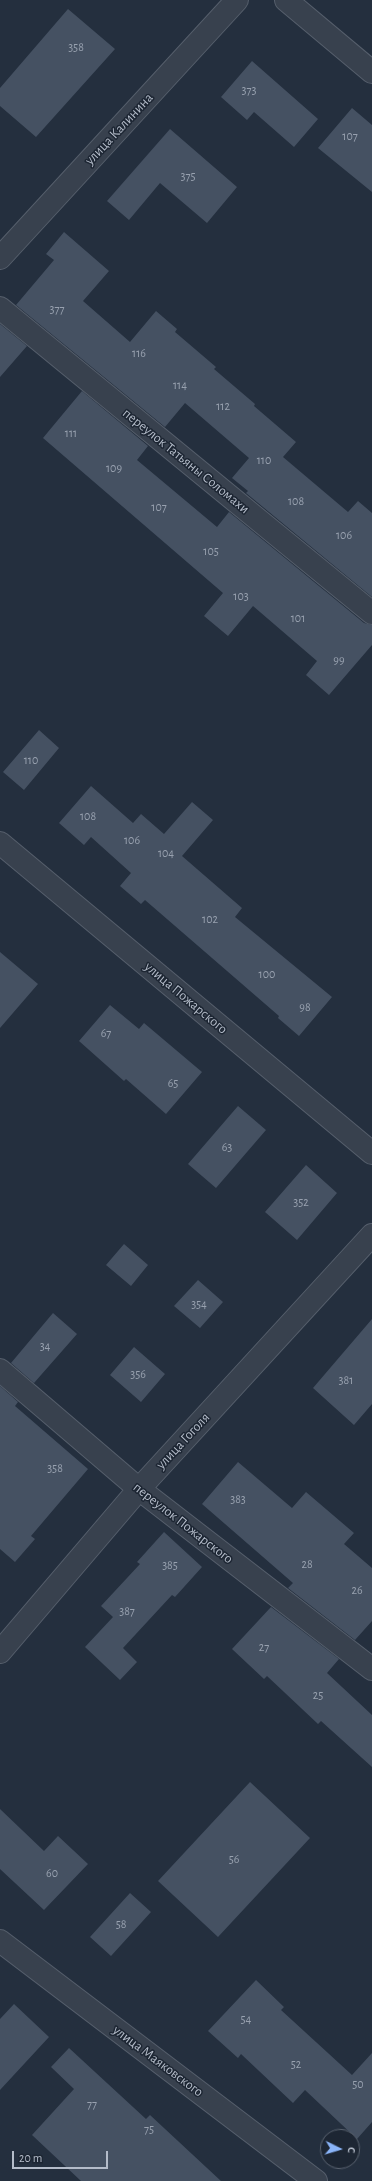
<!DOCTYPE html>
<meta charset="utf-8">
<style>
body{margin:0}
#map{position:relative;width:372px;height:2181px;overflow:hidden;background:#242f3e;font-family:"Alegreya Sans",sans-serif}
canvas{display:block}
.north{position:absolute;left:320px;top:2129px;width:40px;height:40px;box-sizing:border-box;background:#1d2633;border:1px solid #59626f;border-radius:50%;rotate:95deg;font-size:11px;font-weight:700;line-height:16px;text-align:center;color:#b4bcc9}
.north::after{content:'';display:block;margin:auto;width:14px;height:18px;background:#8ab4f8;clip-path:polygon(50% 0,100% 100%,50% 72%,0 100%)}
.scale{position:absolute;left:12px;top:2151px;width:96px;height:18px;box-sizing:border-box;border:2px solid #b4bcc9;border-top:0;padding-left:5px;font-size:12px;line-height:14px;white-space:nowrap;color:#b4bcc9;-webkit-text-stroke:3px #1d2633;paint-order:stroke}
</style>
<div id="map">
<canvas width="372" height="2181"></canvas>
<div class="north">С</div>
<div class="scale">20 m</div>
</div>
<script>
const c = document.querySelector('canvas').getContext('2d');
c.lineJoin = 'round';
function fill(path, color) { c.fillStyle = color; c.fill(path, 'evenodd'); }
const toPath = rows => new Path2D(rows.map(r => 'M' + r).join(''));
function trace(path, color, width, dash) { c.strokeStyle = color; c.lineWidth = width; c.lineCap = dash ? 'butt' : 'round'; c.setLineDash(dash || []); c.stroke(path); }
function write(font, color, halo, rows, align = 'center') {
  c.font = font + ' "Alegreya Sans",sans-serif'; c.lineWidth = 3; c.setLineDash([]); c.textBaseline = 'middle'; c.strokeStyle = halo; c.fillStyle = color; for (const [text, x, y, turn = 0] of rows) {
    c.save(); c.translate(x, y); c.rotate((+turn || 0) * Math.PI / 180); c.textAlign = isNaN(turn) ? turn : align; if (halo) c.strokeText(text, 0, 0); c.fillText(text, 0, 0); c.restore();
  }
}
fill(toPath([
 [68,9,115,49,36,137,0,106,0,88],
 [252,61,318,119,294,147,254,112,247,120,221,97],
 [352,108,372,125,372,192,318,148],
 [170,129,237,187,207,223,160,183,129,220,107,201],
 [64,232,109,271,83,301,130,342,156,311,177,329,175,332,216,367,214,369,255,404,254,406,296,442,283,457,348,512,358,501,372,513,372,597,246,493,248,491,232,478,249,458,185,403,165,427,16,305,54,260,46,254],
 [0,324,27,346,0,377],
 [82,391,148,446,137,460,217,527,229,512,364,623,372,625,372,645,329,695,306,675,317,661,253,606,228,636,204,616,223,593,43,438],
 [39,730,59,748,24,790,3,772],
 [91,786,133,823,141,814,164,834,192,802,213,820,182,856,242,908,235,917,332,997,299,1036,278,1018,279,1016,145,900,141,904,120,886,131,873,91,837,84,845,59,823],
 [0,952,38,984,0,1028],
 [110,1005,139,1029,144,1023,202,1072,166,1114,126,1079,124,1081,79,1041],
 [238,1106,266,1130,216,1188,188,1164],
 [306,1165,337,1193,297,1240,265,1212],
 [124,1244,148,1265,131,1286,106,1265],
 [198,1280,223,1302,200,1328,174,1306],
 [53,1313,77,1334,34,1383,11,1363],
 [372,1319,372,1404,354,1425,313,1388],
 [134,1347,165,1374,141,1402,110,1375],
 [0,1386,18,1402,15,1406,88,1469,31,1536,35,1539,15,1562,0,1549],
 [238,1462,292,1508,306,1492,354,1533,344,1544,372,1568,372,1621,355,1640,288,1588,293,1583,202,1504],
 [164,1532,202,1567,175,1597,172,1595,123,1648,137,1662,120,1680,85,1647,113,1617,101,1606,140,1564,137,1562],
 [271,1607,339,1659,327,1673,372,1715,372,1767,321,1721,318,1724,267,1676,264,1679,232,1649],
 [250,1782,310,1838,218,1937,158,1881],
 [0,1809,44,1851,58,1836,88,1864,44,1910,0,1869],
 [130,1893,151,1912,111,1956,90,1937],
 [256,1980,284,2007,281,2010,352,2075,372,2053,372,2122,357,2139,305,2090,293,2103,241,2054,238,2058,208,2031],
 [14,2004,49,2037,0,2090,0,2019],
 [69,2048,146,2119,150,2115,221,2181,81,2181,32,2135,74,2089,51,2067]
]), '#455162');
const street = toPath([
 [286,0,372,72],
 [0,258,237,0],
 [0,308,372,613],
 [0,843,372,1153],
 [0,1370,139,1489,372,1669],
 [0,1652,139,1489,372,1235],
 [0,1941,316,2181]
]);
trace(street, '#565f6c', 24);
trace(street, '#38414e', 22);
write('12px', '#98a1af', null, [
 ["358",76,47],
 ["373",249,90],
 ["107",350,136],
 ["375",188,176],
 ["377",57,309],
 ["116",139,353],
 ["114",180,385],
 ["112",223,406],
 ["111",71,433],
 ["110",264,460],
 ["109",114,468],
 ["108",296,501],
 ["107",159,507],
 ["106",344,535],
 ["105",211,551],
 ["103",241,596],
 ["101",298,618],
 ["99",339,660],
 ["110",31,760],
 ["108",88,816],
 ["106",132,840],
 ["104",166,853],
 ["102",210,919],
 ["100",267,974],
 ["98",305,1007],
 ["67",106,1033],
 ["65",173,1083],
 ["63",227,1147],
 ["352",301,1202],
 ["354",199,1304],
 ["34",45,1346],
 ["356",138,1374],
 ["381",346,1380],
 ["358",55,1468],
 ["383",238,1499],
 ["28",307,1564],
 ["385",170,1565],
 ["26",357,1590],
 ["387",127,1611],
 ["27",264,1647],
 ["25",318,1695],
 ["56",234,1859],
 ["60",52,1873],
 ["58",121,1924],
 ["54",246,2019],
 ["52",296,2064],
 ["50",358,2084],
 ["77",92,2104],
 ["75",149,2129]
]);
write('14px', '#b4bcc9', '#1d2633', [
 ["улица Калинина",119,129,-47],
 ["переулок Татьяны Соломахи",186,461,39],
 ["улица Пожарского",186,998,40],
 ["улица Гоголя",183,1441,-47],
 ["переулок Пожарского",183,1523,38],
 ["улица Маяковского",158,2061,37]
]);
</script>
